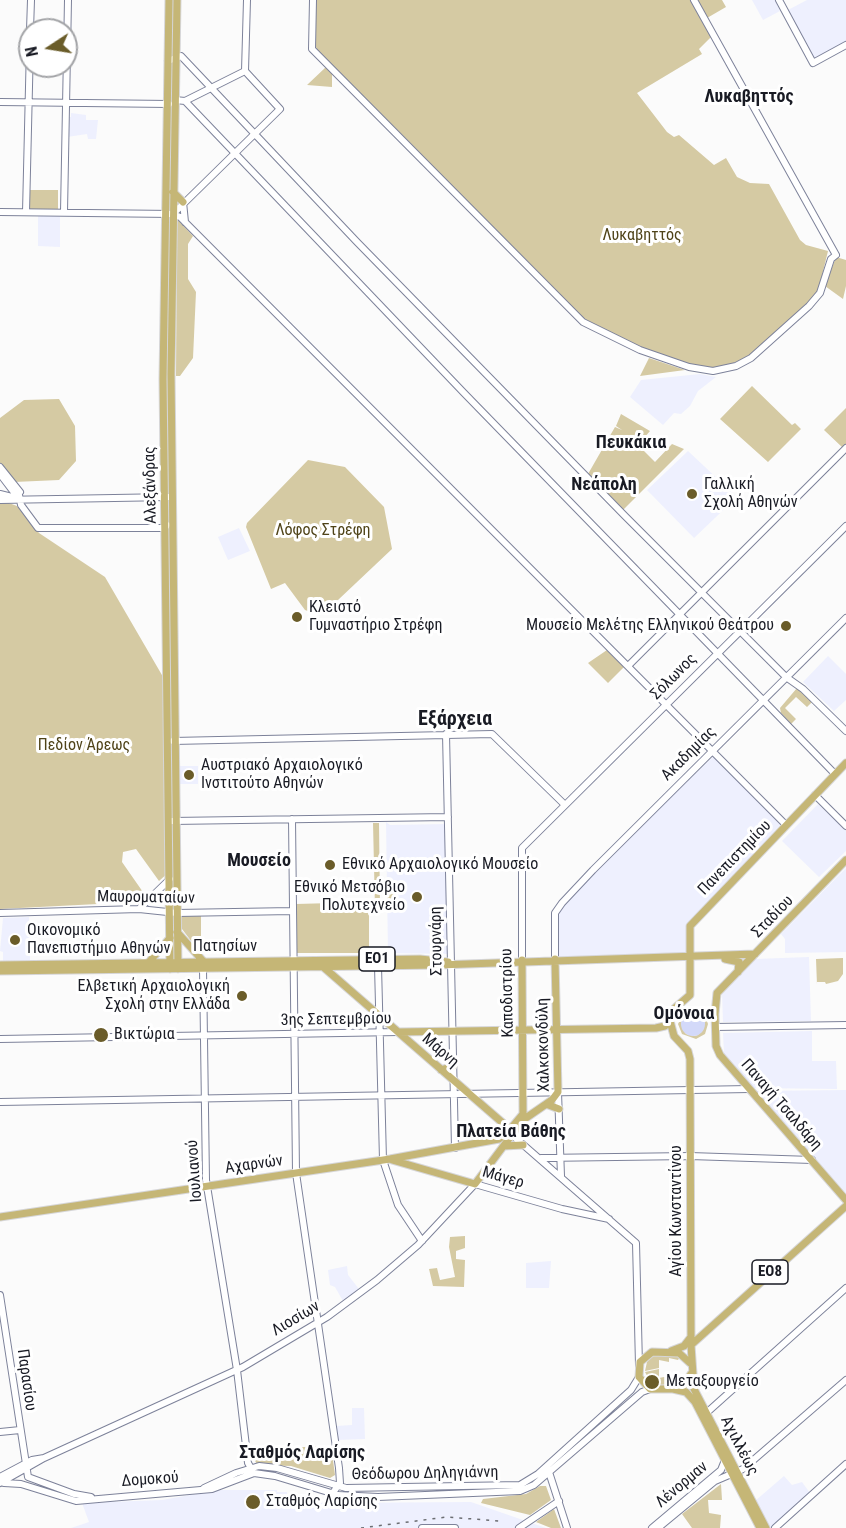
<!DOCTYPE html>
<meta charset="utf-8">
<style>
body{margin:0}
#map{position:relative;width:846px;height:1528px;overflow:hidden;background:#fbfbfb;font-family:"Roboto Condensed",sans-serif}
canvas{display:block}
.north{position:absolute;left:18px;top:18px;width:60px;height:60px;box-sizing:border-box;background:#fff;border:2px solid #a3a4a7;border-radius:50%;rotate:258deg;font-size:16px;font-weight:700;line-height:24px;text-align:center;color:#191b24}
.north::after{content:'';display:block;margin:auto;width:21px;height:27px;background:#6a5c29;clip-path:polygon(50% 0,100% 100%,50% 72%,0 100%)}
</style>
<div id="map">
<canvas width="846" height="1528"></canvas>
<div class="north">N</div>
</div>
<script>
const c = document.querySelector('canvas').getContext('2d');
c.lineJoin = 'round';
function fill(path, color) { c.fillStyle = color; c.fill(path, 'evenodd'); }
const toPath = rows => new Path2D(rows.map(r => 'M' + r).join(''));
function trace(path, color, width, dash) { c.strokeStyle = color; c.lineWidth = width; c.lineCap = dash ? 'butt' : 'round'; c.setLineDash(dash || []); c.stroke(path); }
function write(font, color, halo, rows, align = 'center') {
  c.font = font + ' "Roboto Condensed",sans-serif'; c.lineWidth = 6; c.setLineDash([]); c.textBaseline = 'middle'; c.strokeStyle = halo; c.fillStyle = color; for (const [text, x, y, turn = 0] of rows) {
    c.save(); c.translate(x, y); c.rotate((+turn || 0) * Math.PI / 180); c.textAlign = isNaN(turn) ? turn : align; if (halo) c.strokeText(text, 0, 0); c.fillText(text, 0, 0); c.restore();
  }
}
fill(toPath([
 [752,0,775,0,780,11,763,20],
 [807,0,846,0,846,42,813,60,786,11],
 [71,113,86,115,86,120,98,120,96,139,88,139,87,134,67,137,67,117,71,117],
 [38,215,60,215,60,247,38,246],
 [700,374,716,377,698,391,690,406,681,414,674,413,663,425,630,397,641,380],
 [688,451,737,497,694,538,647,490],
 [239,528,250,551,228,560,218,537],
 [828,656,846,674,846,700,834,711,803,682],
 [715,755,783,822,691,921,687,954,558,957,556,915,591,873],
 [180,766,198,766,198,784,180,784],
 [818,804,846,831,846,851,819,877,782,841],
 [386,822,390,825,446,824,449,954,388,953],
 [846,868,846,952,785,953,785,939,781,934],
 [29,917,30,960,3,961,3,952,0,951,3,918],
 [809,957,811,1021,723,1022,722,994,755,959],
 [812,1031,812,1061,836,1061,837,1089,754,1088,724,1054,723,1033],
 [846,1090,846,1193,756,1091],
 [551,1261,549,1288,526,1288,526,1263],
 [347,1266,348,1275,359,1289,343,1301,335,1287,330,1285,328,1270],
 [352,1408,364,1408,365,1439,337,1440,336,1426,352,1425],
 [784,1476,792,1485,802,1482,810,1493,773,1527,769,1527,755,1501],
 [219,1490,277,1490,277,1492,287,1492,287,1499,328,1503,471,1502,546,1528,71,1528,89,1522,82,1503,162,1500]
]), '#eef0fe');
fill(toPath([
 [314,0,691,0,713,35,699,49,702,54,637,93,667,132,674,137,679,135,714,165,726,158,737,177,750,183,769,184,800,240,806,245,828,251,818,292,800,312,745,359,715,369,698,368,632,345,581,318,320,55,314,43],
 [695,0,722,0,726,7,707,18],
 [326,67,332,74,332,87,307,85],
 [27,190,58,190,58,209,28,210],
 [177,219,193,236,188,244,188,279,196,292,193,358,180,376,176,376],
 [836,257,846,260,846,286,843,299,825,286],
 [649,358,685,370,640,376],
 [752,386,792,425,795,423,801,429,768,462,720,419],
 [59,399,75,426,76,461,59,480,14,482,0,465,0,418,24,400],
 [846,408,846,445,843,448,824,430],
 [621,414,650,431,638,445,655,462,672,444,684,449,623,510,588,474,615,427,622,430,616,426],
 [308,460,345,467,384,507,392,549,338,600,316,614,305,610,285,583,271,589,246,527,247,523],
 [6,502,17,506,39,533,105,577,166,682,168,873,159,881,136,849,123,852,122,862,145,895,137,902,0,909,0,503],
 [607,650,624,667,608,683,588,663],
 [797,688,812,702,807,707,796,697,785,708,796,719,791,724,781,713,780,708],
 [373,823,379,823,380,908,375,909],
 [387,880,395,880,396,911,387,911],
 [369,902,369,953,296,953,296,904],
 [180,916,201,916,201,954,182,929],
 [843,958,843,974,838,981,826,984,825,982,817,982,817,985,816,959],
 [693,1009,705,1015,708,1024,705,1034,696,1039,682,1034,678,1024,684,1012],
 [691,1012,701,1015,705,1022,698,1035,694,1036,686,1034,682,1028,683,1018],
 [465,1236,465,1248,456,1251,456,1259,465,1260,464,1287,433,1286,429,1269,437,1268,440,1280,455,1277,449,1247,450,1237],
 [674,1354,680,1357,678,1360,669,1358,669,1362,659,1360,659,1368,645,1371,647,1362,652,1356],
 [659,1369,659,1378,669,1376,670,1380,678,1384,658,1385,650,1381,645,1372],
 [331,1446,335,1475,330,1478,291,1466,257,1465,250,1449],
 [721,1484,722,1500,708,1500,709,1513,721,1515,720,1528,692,1528,682,1514],
 [540,1486,546,1486,551,1500,530,1515,481,1503,483,1499,526,1494],
 [554,1509,561,1528,551,1528,536,1522]
]), '#d5caa3');
fill(toPath([
 '681 1024a12 12 0 1 1 24 0a12 12 0 1 1-24 0Z'
]), '#d3d9f9');
const secondary = toPath([
 [313,0,312,49,583,322,640,350,689,367,713,371,736,366,751,358,809,306,820,293,831,259,836,255,694,0],
 [779,0,813,63,846,45],
 [30,30,31,0],
 [168,61,181,56,357,242,625,516,786,677,803,689,846,731],
 [245,71,247,0],
 [175,100,185,101,464,393,835,774],
 [185,101,245,71],
 [0,102,169,104],
 [183,202,185,222],
 [0,212,173,214,180,217,786,825],
 [26,212,30,45],
 [64,212,68,0],
 [173,214,280,109,245,71],
 [0,467,20,492],
 [0,474,19,499],
 [18,490,21,505,38,528,165,528,167,525],
 [0,494,16,498],
 [0,500,171,497],
 [628,666,846,448],
 [446,734,455,1148],
 [173,741,492,734,564,804],
 [815,795,846,826],
 [292,819,296,1173,339,1468,340,1483,332,1494],
 [172,821,448,817],
 [139,909,170,879],
 [0,913,139,909,177,913,292,911],
 [555,959,555,913,562,903,593,870,846,618],
 [522,960,522,848,846,526],
 [378,966,383,1160,398,1205,422,1241],
 [203,969,206,1180,237,1370,248,1463,254,1473],
 [715,1027,846,1025],
 [0,1039,398,1032],
 [558,1092,561,1176],
 [0,1102,749,1089],
 [512,1135,636,1243,639,1365],
 [541,1158,690,1156,812,1160],
 [0,1295,28,1477,74,1494,91,1497],
 [703,1416,846,1288],
 [0,1432,20,1430],
 [548,1469,567,1528],
 [0,1477,32,1460,44,1458],
 [0,1483,44,1458,243,1367,327,1317,377,1280,418,1245,475,1184,562,1209,609,1219],
 [4,1483,21,1484,76,1501,212,1489,254,1473,275,1476,338,1495,378,1497,520,1491,534,1485,642,1392,650,1389],
 [204,1488,236,1473,259,1466,277,1468,346,1488,520,1485,538,1474,631,1390,639,1377],
 [422,1528,455,1528],
 [519,1528,559,1501],
 [652,1528,721,1470,725,1460],
 [658,1528,715,1481,743,1469,846,1380],
 [775,1528,846,1464]
]);
const primary = toPath([
 [169,0,163,379,170,969],
 [177,0,171,374,178,969],
 [173,192,183,202],
 [846,860,717,993,715,1014,716,1046,720,1055,846,1200],
 [177,932,203,961],
 [725,959,739,962,738,972],
 [149,962,170,938],
 [0,965,420,959,448,962],
 [321,965,512,1131],
 [0,971,438,965,755,954],
 [398,1032,656,1028,665,1026,670,1021],
 [441,1070,453,1066],
 [546,1104,559,1109],
 [504,1146,523,1145],
 [392,1160,475,1184,523,1120,552,1100,558,1092,555,959],
 [0,1217,390,1159,499,1139,508,1132,523,1114,522,960],
 [671,1351,684,1346,691,1337,690,1059,688,1051,674,1036,670,1021,675,1008,690,995,690,926,846,763],
 [690,1363,679,1353,652,1352,640,1362,639,1377,650,1389,673,1389,684,1385,691,1374],
 [673,1389,686,1392,695,1402,760,1528],
 [766,1528,694,1389,691,1345,846,1206]
]);
trace(secondary, '#7d829a', 8);
trace(primary, '#d6d6d8', 9);
trace(secondary, '#fff', 6);
trace(primary, '#c5b676', 7);
trace(toPath([
 [361,1528,447,1517,499,1521]
]), '#6b6d72', 1.5, [3, 6]);
for (const [x, y, r, color] of [
 [692,494,6,"#6a5c29"],
 [297,617,6,"#6a5c29"],
 [786,626,6,"#6a5c29"],
 [189,775,6,"#6a5c29"],
 [330,865,6,"#6a5c29"],
 [417,897,6,"#6a5c29"],
 [15,940,6,"#6a5c29"],
 [242,996,6,"#6a5c29"],
 [101,1035,8,"#6a5c29"],
 [652,1382,8,"#6a5c29"],
 [253,1502,8,"#6a5c29"]
]) { const dot = new Path2D(); dot.arc(x, y, r, 0, 2 * Math.PI); c.fillStyle = color; c.fill(dot); trace(dot, '#fff', 2); }
for (const [x, y, w] of [
 [377,959,36],
 [770,1272,36]
]) { const box = new Path2D(); box.roundRect(x - w / 2, y - 12, w, 24, 4.5); c.fillStyle = '#fff'; c.fill(box); trace(box, '#191b24', 1.5); }
write('bold 15px', '#191b24', null, [
 ["ΕΟ1",377,959],
 ["ΕΟ8",770,1272]
]);
write('16px', '#4f4318', '#fff', [
 ["Λυκαβηττός",642,236],
 ["Λόφος Στρέφη",323,531],
 ["Πεδίον Άρεως",84,746]
]);
write('16px', '#191b24', '#fff', [
 ["Αλεξάνδρας",151,485,-91],
 ["Σόλωνος",674,677,-45],
 ["Ακαδημίας",689,754,-45],
 ["Πανεπιστημίου",735,858,-46],
 ["Μαυροματαίων",146,898,1],
 ["Σταδίου",773,917,-46],
 ["Στουρνάρη",437,941,-91],
 ["Πατησίων",225,947],
 ["Καποδιστρίου",508,993,-91],
 ["3ης Σεπτεμβρίου",336,1020,-1],
 ["Χαλκοκονδύλη",544,1045,-91],
 ["Μάρνη",440,1051,41],
 ["Παναγή Τσαλδάρη",781,1105,49],
 ["Αχαρνών",254,1165,-8],
 ["Ιουλιανού",195,1171,-94],
 ["Μάγερ",503,1178,16],
 ["Αγίου Κωνσταντίνου",677,1211,-90],
 ["Λιοσίων",296,1319,-31],
 ["Παρασίου",26,1380,82],
 ["Αχιλλέως",739,1446,63],
 ["Θεόδωρου Δηληγιάννη",425,1474,-1],
 ["Δομοκού",150,1480,-4],
 ["Λένορμαν",682,1485,-40]
]);
write('16px', '#191b24', '#fff', [
 ["Γαλλική",704,485],
 ["Σχολή Αθηνών",704,503],
 ["Κλειστό",309,608],
 ["Γυμναστήριο Στρέφη",309,626],
 ["Μουσείο Μελέτης Ελληνικού Θεάτρου",774,626,"right"],
 ["Αυστριακό Αρχαιολογικό",201,766],
 ["Ινστιτούτο Αθηνών",201,784],
 ["Εθνικό Αρχαιολογικό Μουσείο",342,865],
 ["Εθνικό Μετσόβιο",405,888,"right"],
 ["Πολυτεχνείο",405,906,"right"],
 ["Οικονομικό",27,931],
 ["Πανεπιστήμιο Αθηνών",27,949],
 ["Ελβετική Αρχαιολογική",230,987,"right"],
 ["Σχολή στην Ελλάδα",230,1005,"right"],
 ["Βικτώρια",114,1035],
 ["Μεταξουργείο",666,1382],
 ["Σταθμός Λαρίσης",266,1502]
], 'left');
write('bold 18px', '#191b24', '#fff', [
 ["Λυκαβηττός",749,97],
 ["Πευκάκια",631,443],
 ["Νεάπολη",604,485],
 ["Μουσείο",259,861],
 ["Ομόνοια",684,1014],
 ["Πλατεία Βάθης",511,1132],
 ["Σταθμός Λαρίσης",302,1453]
]);
write('bold 20px', '#191b24', '#fff', [
 ["Εξάρχεια",455,720]
]);
</script>
